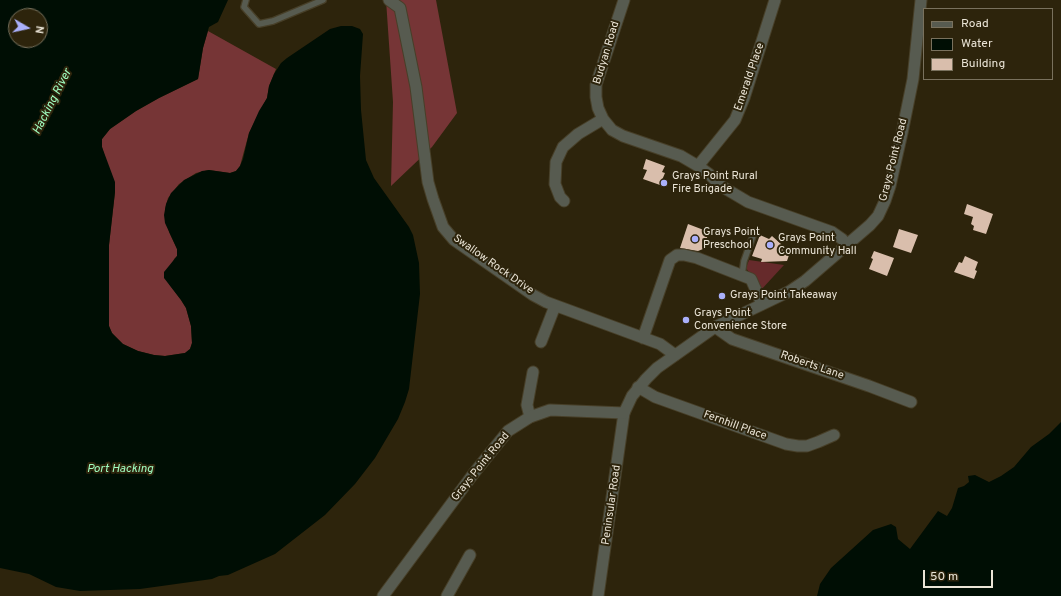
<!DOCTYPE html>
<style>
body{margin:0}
#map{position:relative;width:1061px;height:596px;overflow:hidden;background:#2d240c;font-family:Overpass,sans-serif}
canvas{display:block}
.legend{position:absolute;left:923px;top:8px;width:130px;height:72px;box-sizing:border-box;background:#2d240c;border:1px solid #79715d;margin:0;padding:5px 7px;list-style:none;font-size:12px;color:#eae4d6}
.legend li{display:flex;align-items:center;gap:8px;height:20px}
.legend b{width:20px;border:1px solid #79715d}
.north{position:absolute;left:8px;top:8px;width:40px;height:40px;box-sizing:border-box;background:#2d240c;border:1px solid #79715d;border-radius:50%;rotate:99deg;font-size:11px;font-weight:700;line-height:16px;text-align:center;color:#eae4d6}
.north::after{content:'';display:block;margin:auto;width:14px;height:18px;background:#aab0fb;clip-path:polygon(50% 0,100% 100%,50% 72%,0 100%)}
.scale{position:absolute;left:923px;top:570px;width:70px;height:18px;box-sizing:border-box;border:2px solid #eae4d6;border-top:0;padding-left:5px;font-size:12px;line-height:14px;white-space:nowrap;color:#eae4d6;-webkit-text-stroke:3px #2d240c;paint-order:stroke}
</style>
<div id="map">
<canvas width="1061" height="596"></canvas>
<ul class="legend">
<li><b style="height:5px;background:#575b50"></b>Road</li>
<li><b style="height:11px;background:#000e04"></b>Water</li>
<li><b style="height:11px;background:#d9beac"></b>Building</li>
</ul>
<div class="north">N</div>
<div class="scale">50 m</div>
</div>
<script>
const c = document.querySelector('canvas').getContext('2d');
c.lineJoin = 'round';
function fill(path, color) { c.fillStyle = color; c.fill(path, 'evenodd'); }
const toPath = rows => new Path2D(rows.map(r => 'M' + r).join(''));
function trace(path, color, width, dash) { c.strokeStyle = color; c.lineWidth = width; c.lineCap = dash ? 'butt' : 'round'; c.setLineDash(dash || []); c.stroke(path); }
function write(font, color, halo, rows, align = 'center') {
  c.font = font + ' Overpass,sans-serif'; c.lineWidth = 4; c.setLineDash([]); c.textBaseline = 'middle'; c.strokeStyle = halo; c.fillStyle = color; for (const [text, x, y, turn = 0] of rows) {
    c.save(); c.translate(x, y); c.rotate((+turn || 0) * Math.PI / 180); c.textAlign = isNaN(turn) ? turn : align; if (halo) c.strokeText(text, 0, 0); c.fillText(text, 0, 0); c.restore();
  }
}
fill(toPath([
 [749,260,784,265,761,290,746,268]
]), '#662a2b');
fill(toPath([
 [386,0,436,0,457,113,432,147,391,186,393,102],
 [208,31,276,69,269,86,267,98,249,133,240,166,236,171,230,173,209,170,196,173,179,184,168,198,165,209,169,232,177,249,177,256,174,259,169,284,181,300,186,308,191,326,192,343,190,349,185,353,165,356,154,355,138,351,123,344,112,333,109,326,109,245,115,192,102,147,102,139,110,129,136,111,159,98,198,79,203,48]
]), '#763536');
fill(toPath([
 [0,0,228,0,218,22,209,27,203,48,198,79,159,98,136,111,110,129,102,139,102,147,115,182,115,192,109,245,109,326,112,333,123,344,138,351,154,355,165,356,185,353,190,349,192,343,191,326,186,308,181,300,164,278,164,272,177,256,177,249,165,223,164,215,166,204,171,193,184,180,202,171,209,170,230,173,236,171,240,166,243,159,249,133,259,111,267,98,269,86,274,74,281,63,287,58,330,29,341,26,352,26,360,29,363,34,360,76,361,110,366,160,374,178,409,227,413,235,419,263,420,294,409,389,405,402,398,419,375,458,355,484,325,515,275,554,228,575,219,576,212,579,140,589,80,591,56,587,29,574,0,568],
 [16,16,40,16,40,40,16,40],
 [1061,422,1061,596,817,596,820,584,831,568,873,530,891,524,896,527,898,539,910,549,938,511,947,516,952,508,958,488,964,486,969,482,968,476,975,475,989,482,1001,476,1014,467,1031,447,1049,434]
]), '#000e04');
fill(toPath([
 [646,159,665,166,662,172,665,173,660,185,643,179,647,170,643,169],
 [967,204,993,214,986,234,973,230,974,226,971,224,973,217,964,214],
 [688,224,709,232,703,249,698,251,680,248],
 [899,229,918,235,911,253,893,247],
 [760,235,769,239,772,236,790,252,787,261,761,262,762,259,752,256],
 [874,251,894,258,887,276,869,269,873,259,871,258],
 [965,256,978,262,975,270,977,271,974,279,954,272,959,262,962,263]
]), '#d9beac');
const service = toPath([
 [246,0,244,7,259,24,273,21,323,0],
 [742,275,744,261,754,233]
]);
const minor = toPath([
 [389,0,400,8,416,87,428,182,433,199,443,227,454,240,533,295,546,302,660,344,675,355],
 [624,0,596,85,596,97,598,108,603,119,612,130,623,136,681,156,698,166,709,174,721,186,748,202,832,232,842,239,847,245],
 [698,166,735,120,744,98,775,0],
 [564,201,560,197,555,184,556,162,563,147,578,134,603,119],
 [715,327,732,339,869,386,911,402],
 [643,338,670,260,677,255,684,255,697,258,751,279,762,304],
 [541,342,555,306],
 [638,387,655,397,786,444,798,446,807,446,818,442,834,435],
 [530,417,527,405,533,372],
 [447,596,470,555],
 [598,596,624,413]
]);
const tertiary = toPath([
 [383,596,474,473,508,431,530,417,550,410,624,413,632,396,646,379,657,368,715,327,790,291,805,281,870,225,878,216,885,201,890,186,902,133,913,79,921,0]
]);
trace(service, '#473f28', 8);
trace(minor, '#473f28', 13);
trace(tertiary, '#473f28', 13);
trace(service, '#575b50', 5.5);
trace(minor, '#575b50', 11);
trace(tertiary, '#575b50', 11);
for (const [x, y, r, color] of [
 [664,183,4,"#aab0fb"],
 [695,239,4,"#aab0fb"],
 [770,245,4,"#aab0fb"],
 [722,296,4,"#aab0fb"],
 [686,320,4,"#aab0fb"]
]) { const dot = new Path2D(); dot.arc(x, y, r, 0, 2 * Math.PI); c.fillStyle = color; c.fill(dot); trace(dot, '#2d240c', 1.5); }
write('11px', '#eae4d6', '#2d240c', [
 ["Budyan Road",607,53,-73],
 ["Emerald Place",750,77,-71],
 ["Grays Point Road",894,160,-76],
 ["Swallow Rock Drive",493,265,35],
 ["Roberts Lane",812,366,19],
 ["Fernhill Place",735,426,20],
 ["Grays Point Road",481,467,-51],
 ["Peninsular Road",612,505,-82]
]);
write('11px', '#eae4d6', '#2d240c', [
 ["Grays Point Rural",672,177],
 ["Fire Brigade",672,190],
 ["Grays Point",703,233],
 ["Preschool",703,246],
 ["Grays Point",778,239],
 ["Community Hall",778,252],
 ["Grays Point Takeaway",730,296],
 ["Grays Point",694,314],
 ["Convenience Store",694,327]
], 'left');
write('italic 12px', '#a0fdc0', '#2d240c', [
 ["Hacking River",53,102,-63],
 ["Port Hacking",120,470]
]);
</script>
